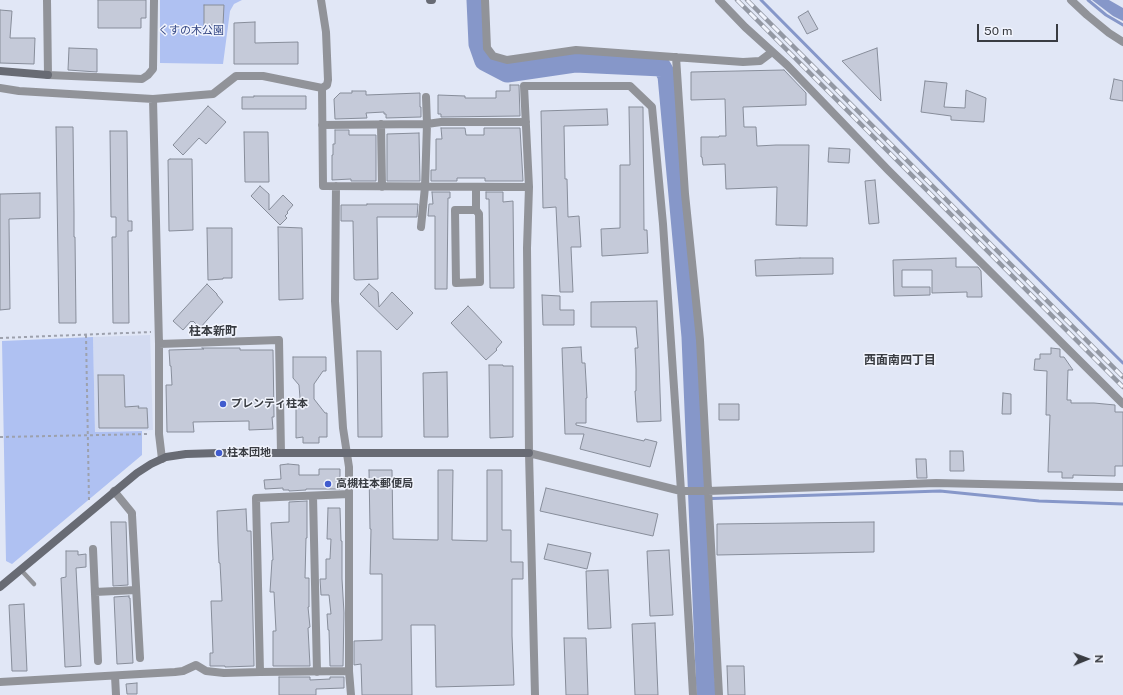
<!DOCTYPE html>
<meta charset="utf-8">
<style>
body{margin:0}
#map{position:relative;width:1123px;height:695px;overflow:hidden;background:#e1e7f6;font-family:"Public Sans",sans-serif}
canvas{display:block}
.north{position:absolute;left:1067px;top:639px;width:40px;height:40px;-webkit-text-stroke:3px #f1f4fd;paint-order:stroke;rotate:89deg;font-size:11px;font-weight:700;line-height:16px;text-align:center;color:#393c42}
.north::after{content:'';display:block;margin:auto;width:14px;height:18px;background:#393c42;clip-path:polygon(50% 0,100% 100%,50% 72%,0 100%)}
.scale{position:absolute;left:977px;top:24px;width:81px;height:18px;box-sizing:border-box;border:2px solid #393c42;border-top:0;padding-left:5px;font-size:12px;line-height:14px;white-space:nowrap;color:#393c42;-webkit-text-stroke:3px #f1f4fd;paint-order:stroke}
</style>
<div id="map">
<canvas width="1123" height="695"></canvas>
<div class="north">N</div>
<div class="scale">50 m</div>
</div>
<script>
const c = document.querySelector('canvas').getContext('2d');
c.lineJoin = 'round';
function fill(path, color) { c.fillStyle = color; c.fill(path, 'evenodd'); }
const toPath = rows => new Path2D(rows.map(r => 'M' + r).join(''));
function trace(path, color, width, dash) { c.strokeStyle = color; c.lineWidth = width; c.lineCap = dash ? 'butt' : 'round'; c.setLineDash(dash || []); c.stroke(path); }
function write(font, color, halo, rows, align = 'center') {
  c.font = font + ' "Public Sans","Noto Sans JP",sans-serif'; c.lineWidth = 3; c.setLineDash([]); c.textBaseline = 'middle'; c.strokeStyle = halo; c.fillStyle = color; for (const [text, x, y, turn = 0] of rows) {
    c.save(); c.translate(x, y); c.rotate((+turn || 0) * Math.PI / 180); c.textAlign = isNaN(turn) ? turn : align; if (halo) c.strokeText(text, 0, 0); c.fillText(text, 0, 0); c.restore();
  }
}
fill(toPath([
 [150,335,153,430,95,432,93,337]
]), '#d3dbf1');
fill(toPath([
 [160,0,242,0,234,4,230,11,223,64,160,63],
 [93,337,95,432,142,431,142,455,12,564,6,561,2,341]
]), '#afc1f2');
fill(toPath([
 [1092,0,1109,0,1123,8,1123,21,1113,16]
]), '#8697c9');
trace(toPath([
 [761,0,993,234,1123,363],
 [1088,0,1106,15,1123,25],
 [697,499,940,491,1039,501,1123,504]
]), '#8697c9', 3);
trace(toPath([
 [476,0,478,44,484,61,507,73,575,63,662,67,667,76,691,337,706,695]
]), '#8697c9', 19);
const building = toPath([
 [98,0,146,0,146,18,141,18,141,28,98,28,98,0],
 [204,5,224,5,223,25,204,25,204,5],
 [0,10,12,11,10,38,35,38,34,64,0,63,0,10],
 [808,11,818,29,807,34,798,17,808,11],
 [255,22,255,43,298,42,298,64,234,64,234,23,255,22],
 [69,48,97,49,97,72,68,70,69,48],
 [877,48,881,101,842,61,877,48],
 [784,70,806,93,806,105,743,107,744,127,756,127,757,146,776,145,809,145,807,226,776,225,777,187,726,189,725,164,703,165,702,157,701,157,701,137,719,137,719,136,726,136,725,99,691,100,691,72,784,70],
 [1114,79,1123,81,1123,101,1110,99,1114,79],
 [925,81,947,83,944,107,965,108,966,90,986,98,984,122,951,120,951,116,921,112,925,81],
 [510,85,519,85,520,116,441,117,441,114,438,114,438,95,465,96,465,98,496,98,496,91,510,91,510,85],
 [352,91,366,91,366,95,420,93,420,107,421,107,421,117,386,118,386,114,384,114,384,112,366,113,367,118,335,119,334,99,340,93,352,93,352,91],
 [254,96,306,96,306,109,242,109,242,97,254,97,254,96],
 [208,106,226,122,206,144,199,138,183,155,173,145,208,106],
 [629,107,643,107,644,230,647,230,648,253,602,256,601,229,620,228,620,165,630,165,629,107],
 [607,109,608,125,564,126,565,179,567,179,568,217,579,216,581,247,571,247,573,292,560,292,556,207,543,208,541,111,607,109],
 [56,127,73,127,74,213,74,237,75,237,76,323,59,323,56,127],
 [441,128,465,128,466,135,484,135,484,128,520,128,523,181,485,181,485,178,457,178,457,181,431,181,431,170,436,170,436,139,442,139,441,128],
 [335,130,349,130,349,135,376,135,376,181,351,181,351,179,332,180,332,155,333,155,333,144,335,144,335,130],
 [110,131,127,131,128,221,132,221,132,231,128,231,129,323,113,323,112,237,116,237,116,217,111,217,110,131],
 [244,132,268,132,269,182,245,182,244,132],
 [419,133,420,181,387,181,387,134,419,133],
 [829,148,850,149,849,163,828,162,829,148],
 [170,159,192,159,193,230,169,231,168,160,170,159],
 [875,180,879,223,869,224,865,181,875,180],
 [260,186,269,194,269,210,283,195,293,205,287,212,288,213,285,216,287,218,280,225,251,196,260,186],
 [432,192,450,192,450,198,448,198,447,289,435,289,435,216,428,216,429,204,433,204,432,192],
 [486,192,503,192,503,202,513,201,514,288,490,288,489,199,486,199,486,192],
 [40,193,40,218,9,219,10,309,0,310,0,194,40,193],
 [367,204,418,204,417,217,377,217,378,279,356,280,354,279,353,221,341,221,341,205,367,205,367,204],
 [278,227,302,228,303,299,279,300,278,227],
 [207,228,232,228,232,278,223,278,223,279,208,280,207,228],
 [800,258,833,258,833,274,756,276,755,260,800,258],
 [956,258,956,267,978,267,981,271,982,297,967,297,967,292,932,293,932,270,902,270,902,287,930,287,930,295,894,296,893,260,956,258],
 [207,284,217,294,217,295,223,302,200,328,193,321,192,322,191,321,183,330,173,321,207,284],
 [369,284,378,292,379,307,392,292,413,313,397,330,360,294,369,284],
 [542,295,560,296,560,310,574,310,574,325,543,325,542,295],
 [657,301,661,421,637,422,635,391,636,391,636,369,635,348,638,348,636,327,591,327,591,302,657,301],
 [468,306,502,342,496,349,497,350,486,360,451,323,468,306],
 [581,347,582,363,585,363,587,398,586,398,586,423,576,423,576,425,644,441,645,439,657,442,650,467,580,449,584,434,565,434,562,348,581,347],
 [202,348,240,348,240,350,273,350,274,417,272,417,273,429,249,430,249,421,193,422,194,432,167,432,166,385,172,385,171,366,170,366,169,350,204,349,202,348],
 [1051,348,1060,349,1060,357,1064,357,1073,370,1068,370,1067,400,1071,400,1071,403,1094,403,1115,405,1115,412,1123,412,1123,466,1115,466,1115,476,1073,475,1073,478,1062,478,1062,472,1048,472,1050,415,1046,415,1047,371,1034,370,1035,359,1040,359,1040,354,1051,354,1051,348],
 [357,351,381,351,382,437,358,437,357,351],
 [293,357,326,357,326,371,323,371,314,384,314,399,325,413,327,413,327,437,319,437,319,443,303,443,303,437,296,438,296,403,300,398,299,385,293,378,293,357],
 [489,365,503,365,503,366,513,366,513,437,490,438,489,365],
 [447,372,448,437,424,437,423,373,447,372],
 [98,375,124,375,125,407,139,406,138,408,147,408,148,428,99,428,98,375],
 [1003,393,1011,394,1011,414,1002,414,1003,393],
 [719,404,739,404,739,420,719,420,719,404],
 [950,451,963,451,964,471,950,471,950,451],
 [916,459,926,459,927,478,917,478,916,459],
 [288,464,299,465,299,475,319,475,319,469,340,469,340,489,306,489,306,490,289,491,289,490,283,490,283,488,265,489,264,480,281,479,280,465,288,464],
 [369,470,392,470,393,539,438,540,438,470,453,470,452,540,487,541,487,470,502,470,502,530,511,530,511,562,523,562,523,579,512,579,512,636,514,685,436,687,435,625,411,625,412,695,362,695,361,664,354,665,354,641,382,640,382,574,370,574,371,529,370,529,369,470],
 [546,488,658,514,653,536,540,511,546,488],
 [307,501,307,538,306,538,305,578,309,578,309,607,308,607,310,627,308,628,310,666,273,666,273,631,276,631,274,592,270,592,272,560,273,560,271,523,289,522,289,502,307,501],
 [328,508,340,508,341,541,342,541,342,579,344,613,343,666,330,666,329,630,328,630,327,614,331,614,329,595,321,595,320,579,326,579,326,559,330,559,331,539,327,539,328,508],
 [246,509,247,531,251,531,254,666,225,667,225,666,210,666,210,653,213,653,211,601,222,601,220,563,219,563,218,543,217,511,246,509],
 [111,522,126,522,128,585,113,586,111,522],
 [874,522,874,552,717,555,717,524,874,522],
 [548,544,591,553,587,569,544,559,548,544],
 [669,550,673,615,650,616,647,551,669,550],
 [66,551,78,551,78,555,86,554,86,567,76,568,81,666,65,667,61,578,66,577,66,551],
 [608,570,611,628,588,629,586,571,608,570],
 [129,596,129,598,130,598,133,663,117,664,114,597,129,596],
 [24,604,27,671,12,671,9,605,24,604],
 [655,623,658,695,635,695,632,624,655,623],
 [564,638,586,638,588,695,566,695,564,638],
 [727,666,744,666,745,695,728,695,727,666],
 [279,677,310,677,310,680,330,679,330,677,344,677,344,688,316,689,316,695,279,695,279,677],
 [137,683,137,694,127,694,126,684,137,683]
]);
fill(building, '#c5cad9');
trace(building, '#878d9a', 1);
trace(toPath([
 [86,335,89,501],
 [0,338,151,332],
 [0,437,150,434]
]), '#9da1ad', 2, [3, 3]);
trace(toPath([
 [21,570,34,584]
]), '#919399', 4.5);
trace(toPath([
 [47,0,48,75,142,79,148,75,153,69,154,0],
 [485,0,487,48,493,56,507,60,576,50,743,62,760,61,772,52],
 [719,0,745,27,787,65,888,170,1123,404],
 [1071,0,1087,15,1109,33,1123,42],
 [676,57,685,194,700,340,719,695],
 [0,88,19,91,153,99,213,94,236,76,263,76,322,88,327,85,328,80,326,32,321,0],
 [322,88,323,186,529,187],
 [153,99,159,344,159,434,162,459],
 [381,124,382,187],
 [322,125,427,124,441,122,526,122],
 [336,186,335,301,343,428,349,467,349,671,351,695],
 [476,210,479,214,480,282,456,283,455,210,476,210,476,187],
 [421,227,425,187,427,124,426,97],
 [159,344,279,340,281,453],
 [529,453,681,491,708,491,936,483,1074,486,1123,487],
 [114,491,132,513,132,515,140,658],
 [313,496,317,672],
 [93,549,98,661],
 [95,592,136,590],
 [260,672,256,498,349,494],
 [115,676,116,695],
 [0,682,175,672,183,671,196,665,206,671,224,673,260,672,349,671],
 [535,695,529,453,527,248,529,187,524,86,630,86,652,107,663,224,681,491,693,695]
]), '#919399', 8);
trace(toPath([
 [430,0,432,0],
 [0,71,48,75],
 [0,587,137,473,151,464,166,457,186,454,219,453,529,453]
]), '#686b74', 8);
const rail = toPath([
 [737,0,1123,387],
 [747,0,1123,377]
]);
trace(rail, '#9398a3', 4.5);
trace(rail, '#f1f4fd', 3, [9]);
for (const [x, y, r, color] of [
 [223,404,4,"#405bce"],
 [219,453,4,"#405bce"],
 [328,484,4,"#405bce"]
]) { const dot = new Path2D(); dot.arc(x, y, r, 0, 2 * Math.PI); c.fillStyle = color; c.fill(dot); trace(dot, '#f1f4fd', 1.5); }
write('11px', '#344785', '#f1f4fd', [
 ["くすの木公園",191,31]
]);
write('bold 11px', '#393c42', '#f1f4fd', [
 ["プレンティ柱本",231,404],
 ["柱本団地",227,453],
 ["高槻柱本郵便局",336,484]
], 'left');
write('bold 12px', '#393c42', '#f1f4fd', [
 ["柱本新町",213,331],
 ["西面南四丁目",900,360]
]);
</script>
